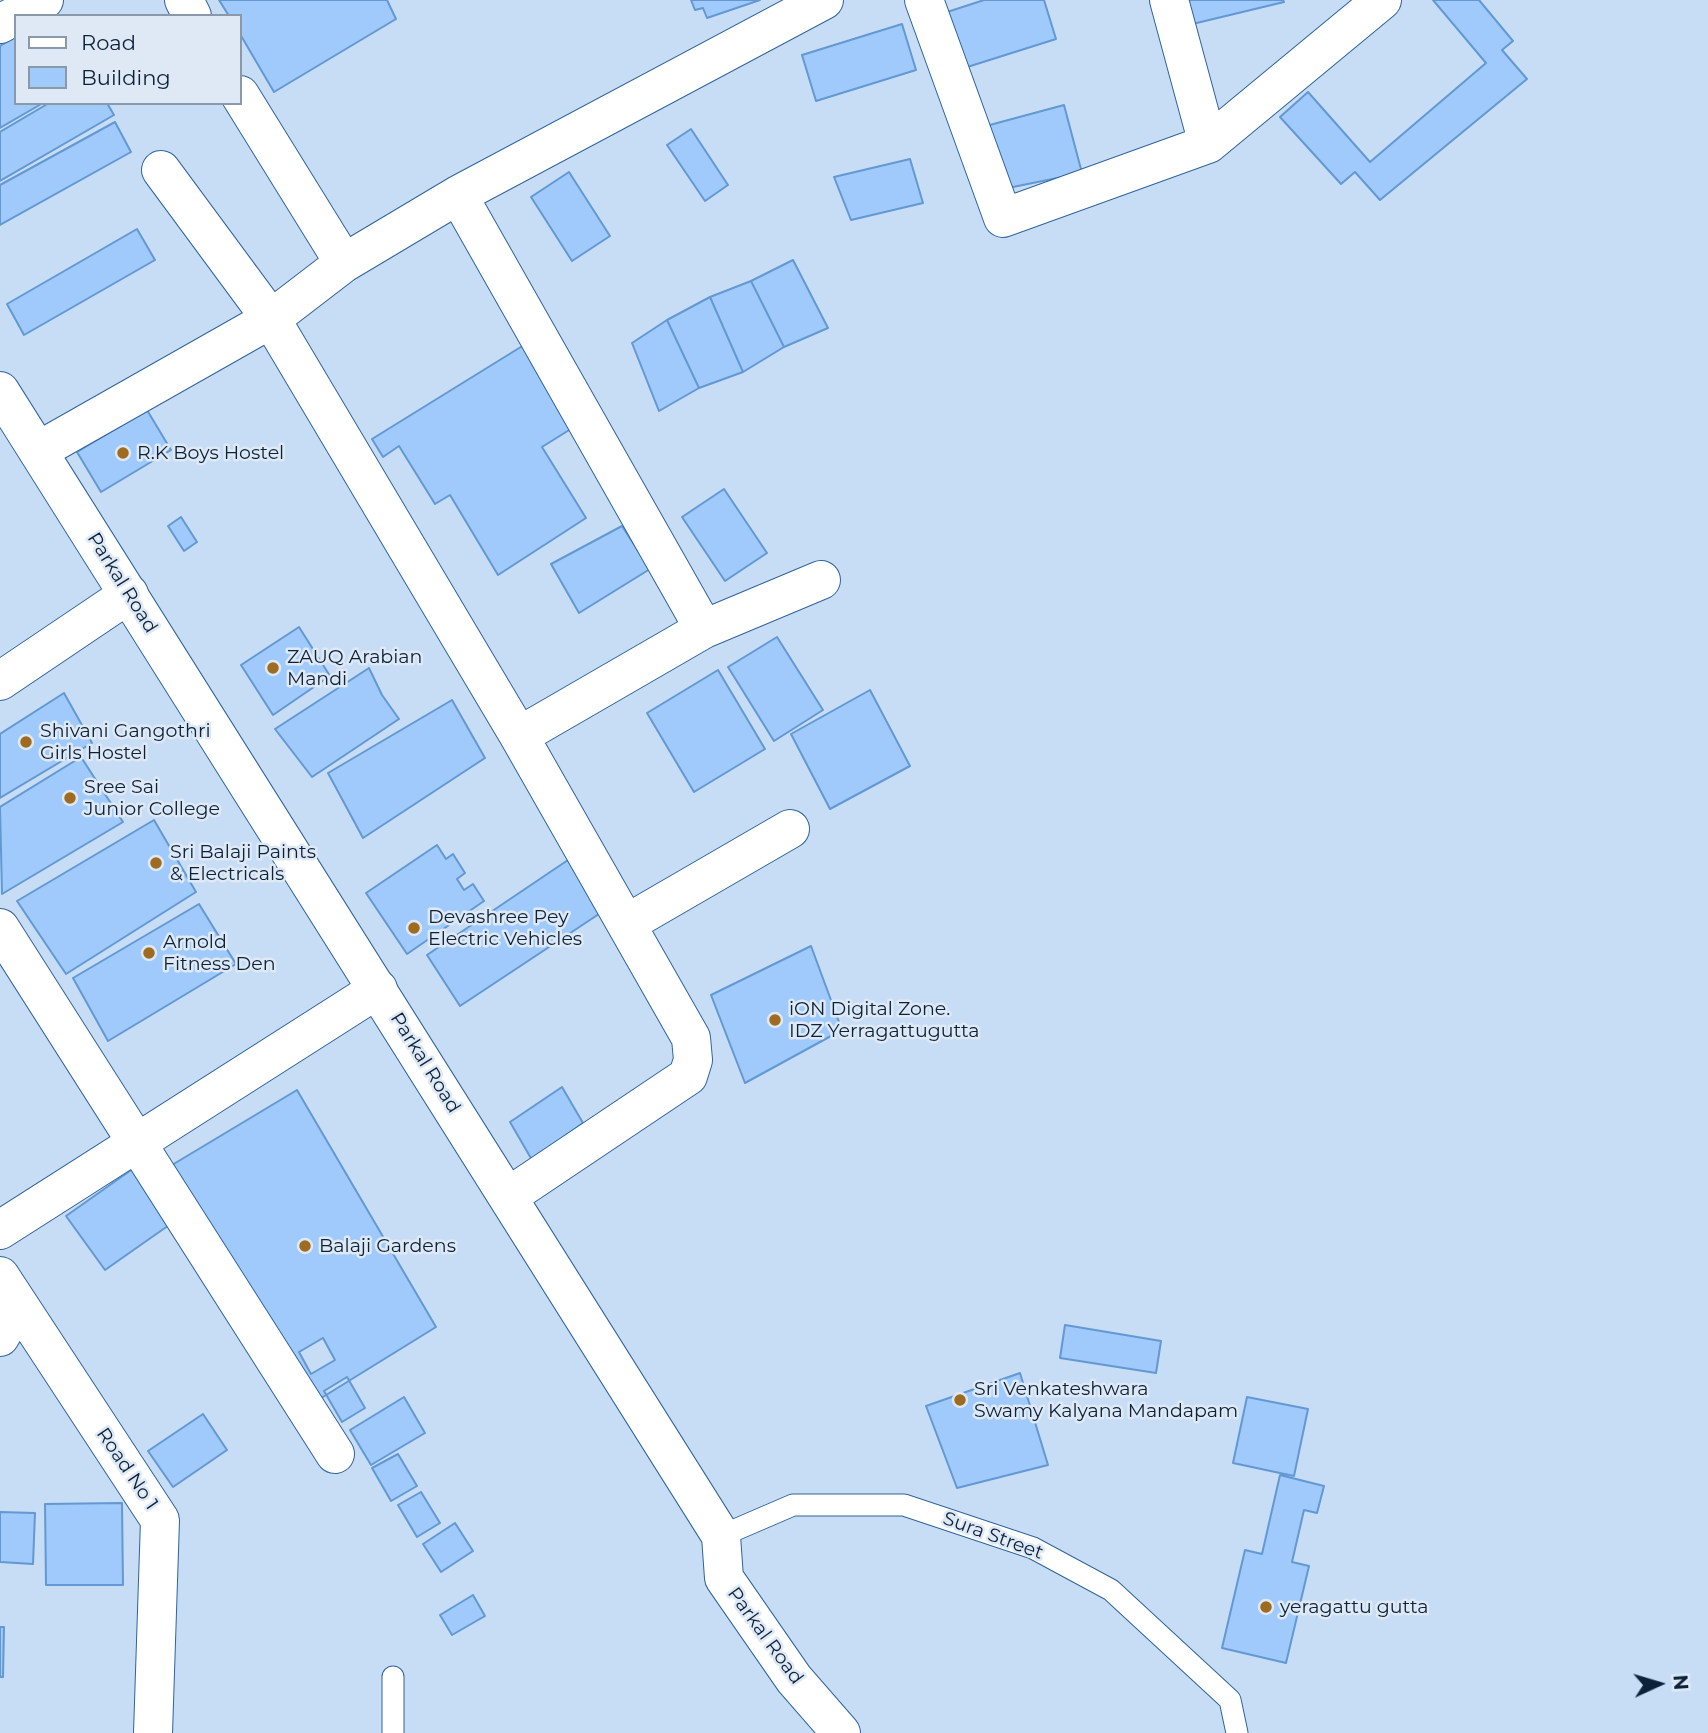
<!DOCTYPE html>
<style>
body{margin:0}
#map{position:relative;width:1708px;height:1733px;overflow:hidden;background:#c7ddf5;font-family:Montserrat,sans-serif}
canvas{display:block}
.legend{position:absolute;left:14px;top:14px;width:228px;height:91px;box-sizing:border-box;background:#dee9f5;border:2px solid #8a99aa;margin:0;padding:9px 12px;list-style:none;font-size:21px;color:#0c2239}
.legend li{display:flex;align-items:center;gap:14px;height:35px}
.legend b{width:35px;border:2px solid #8a99aa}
.north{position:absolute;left:1624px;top:1649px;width:70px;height:70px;-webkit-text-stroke:5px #dee9f5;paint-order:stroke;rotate:86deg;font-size:19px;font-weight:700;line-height:28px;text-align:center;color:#0c2239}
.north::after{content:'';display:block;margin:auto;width:24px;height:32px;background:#0c2239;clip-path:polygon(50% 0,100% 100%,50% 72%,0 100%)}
</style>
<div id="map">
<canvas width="1708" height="1733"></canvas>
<ul class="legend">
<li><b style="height:9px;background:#fff"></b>Road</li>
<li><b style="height:19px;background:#9fcafb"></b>Building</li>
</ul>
<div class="north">N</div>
</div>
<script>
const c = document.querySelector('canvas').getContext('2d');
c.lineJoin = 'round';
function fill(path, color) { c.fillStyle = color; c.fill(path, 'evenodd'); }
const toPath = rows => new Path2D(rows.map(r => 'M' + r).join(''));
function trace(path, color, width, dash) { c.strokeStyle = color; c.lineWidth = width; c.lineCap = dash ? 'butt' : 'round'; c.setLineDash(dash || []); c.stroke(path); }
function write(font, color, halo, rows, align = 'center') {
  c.font = font + ' Montserrat,sans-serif'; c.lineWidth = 5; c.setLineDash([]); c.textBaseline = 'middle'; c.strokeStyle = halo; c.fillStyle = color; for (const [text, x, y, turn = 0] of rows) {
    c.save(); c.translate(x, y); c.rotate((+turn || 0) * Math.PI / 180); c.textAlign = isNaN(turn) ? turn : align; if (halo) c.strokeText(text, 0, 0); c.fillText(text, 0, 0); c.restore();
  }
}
const building = toPath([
 [219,0,387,0,396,19,274,92,240,34,240,16,229,16,219,0],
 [691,0,760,0,707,18,703,8,695,10,691,0],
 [984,0,1044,0,1056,39,961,69,944,13,984,0],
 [1173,0,1283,0,1284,2,1180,27,1173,0],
 [1433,0,1479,0,1513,41,1502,50,1527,79,1380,200,1355,172,1341,184,1280,117,1308,92,1370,162,1486,63,1433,0],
 [902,24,916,70,816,101,802,55,902,24],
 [16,37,16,103,43,103,0,128,0,46,16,37],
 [49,103,107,103,114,115,0,181,0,132,49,103],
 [1064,105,1082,173,1008,188,986,126,1064,105],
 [115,122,131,152,0,225,0,185,115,122],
 [691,129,728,185,705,201,667,145,691,129],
 [910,159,923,203,851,220,834,177,910,159],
 [569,172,610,236,572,261,531,197,569,172],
 [137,229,155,260,24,335,7,304,137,229],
 [793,260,828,328,784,347,751,281,793,260],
 [751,281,784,347,743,372,710,297,751,281],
 [710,297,743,372,699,388,667,320,710,297],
 [667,320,699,388,659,411,632,343,667,320],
 [524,345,574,427,542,447,586,518,498,575,450,495,435,504,399,446,383,457,372,439,524,345],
 [147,410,171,450,101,492,77,452,147,410],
 [724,489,767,553,725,581,682,517,724,489],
 [181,517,197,542,184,551,168,526,181,517],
 [622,526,650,569,579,613,551,564,622,526],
 [299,627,330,676,273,715,241,665,299,627],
 [777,637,823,710,774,741,728,667,777,637],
 [369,668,382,695,399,719,312,777,275,729,369,668],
 [718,670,765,749,694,792,647,713,718,670],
 [870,690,910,766,830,809,791,734,870,690],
 [64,693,92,743,0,798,0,734,64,693],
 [452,700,485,758,363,838,328,773,452,700],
 [81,757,123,822,2,894,0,807,81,757],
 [154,820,196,892,66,974,17,901,154,820],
 [437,845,446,859,453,854,465,873,457,879,464,890,473,884,484,901,407,954,366,893,437,845],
 [568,860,602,912,460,1006,427,955,568,860],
 [199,904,236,964,108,1041,73,978,199,904],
 [811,946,842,1030,745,1083,711,995,811,946],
 [562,1087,583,1123,532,1160,510,1122,562,1087],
 [297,1090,436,1327,318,1400,172,1165,297,1090],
 [134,1168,172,1223,105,1270,66,1216,134,1168],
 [1065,1325,1161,1341,1156,1373,1060,1358,1065,1325],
 [323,1338,335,1360,311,1374,299,1352,323,1338],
 [1020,1373,1048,1465,957,1488,926,1406,1020,1373],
 [347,1377,365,1408,342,1422,324,1391,347,1377],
 [404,1397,425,1433,371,1465,350,1430,404,1397],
 [1247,1397,1308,1409,1294,1476,1233,1463,1247,1397],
 [203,1414,227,1450,173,1487,148,1451,203,1414],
 [398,1454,417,1486,391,1501,372,1468,398,1454],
 [1280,1475,1324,1486,1317,1513,1304,1510,1292,1562,1309,1566,1286,1663,1222,1648,1245,1550,1262,1554,1280,1475],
 [421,1492,440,1523,417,1537,398,1505,421,1492],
 [122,1503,123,1585,46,1585,45,1504,122,1503],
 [0,1512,35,1513,33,1564,0,1562,0,1512],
 [455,1523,473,1551,441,1572,423,1544,455,1523],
 [473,1595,485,1616,452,1635,440,1615,473,1595],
 [0,1627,4,1627,3,1677,0,1677,0,1627]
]);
fill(building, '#9fcafb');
trace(building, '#6398d2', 2);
const lane = toPath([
 [721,1536,793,1505,904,1505,1033,1548,1111,1590,1230,1700,1237,1733],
 [393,1733,393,1677]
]);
const street = toPath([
 [184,0,192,16],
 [924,0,1003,218,1208,144,1382,0],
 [1169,0,1208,144],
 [0,24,44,0],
 [240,95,344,263],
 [161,170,271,319,519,736,691,1038,693,1060,688,1076,509,1196],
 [458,195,704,629],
 [38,451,271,319,344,263,458,195,824,0],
 [0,681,129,594],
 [519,736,704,629,821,580],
 [626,924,790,829],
 [0,928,335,1454],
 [0,1230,378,989],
 [0,1276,160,1520,153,1733],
 [0,1337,18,1306]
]);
const secondary = toPath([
 [0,391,721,1536,724,1578,794,1679,841,1733]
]);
trace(lane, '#30649a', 23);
trace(street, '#30649a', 40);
trace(secondary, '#30649a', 40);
trace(lane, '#fff', 21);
trace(street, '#fff', 38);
trace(secondary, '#fff', 38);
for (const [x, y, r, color] of [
 [123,453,7,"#9e6b21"],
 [273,668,7,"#9e6b21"],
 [26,742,7,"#9e6b21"],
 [70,798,7,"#9e6b21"],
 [156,863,7,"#9e6b21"],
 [414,928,7,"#9e6b21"],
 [149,953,7,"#9e6b21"],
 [775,1020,7,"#9e6b21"],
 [305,1246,7,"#9e6b21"],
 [960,1400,7,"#9e6b21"],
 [1266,1607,7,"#9e6b21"]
]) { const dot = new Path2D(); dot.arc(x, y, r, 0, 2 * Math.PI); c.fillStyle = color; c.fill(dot); trace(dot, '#dee9f5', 2.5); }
write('19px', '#0c2239', '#dee9f5', [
 ["R.K Boys Hostel",137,453],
 ["ZAUQ Arabian",287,657],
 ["Mandi",287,679],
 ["Shivani Gangothri",40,731],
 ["Girls Hostel",40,753],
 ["Sree Sai",84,787],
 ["Junior College",84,809],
 ["Sri Balaji Paints",170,852],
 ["& Electricals",170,874],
 ["Devashree Pey",428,917],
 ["Electric Vehicles",428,939],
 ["Arnold",163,942],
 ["Fitness Den",163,964],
 ["iON Digital Zone.",789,1009],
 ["IDZ Yerragattugutta",789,1031],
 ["Balaji Gardens",319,1246],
 ["Sri Venkateshwara",974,1389],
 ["Swamy Kalyana Mandapam",974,1411],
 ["yeragattu gutta",1280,1607]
], 'left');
write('19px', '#0c2239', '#dee9f5', [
 ["Parkal Road",122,583,58],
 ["Parkal Road",425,1063,58],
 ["Road No 1",127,1469,56],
 ["Sura Street",993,1536,20],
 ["Parkal Road",765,1636,54]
]);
</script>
